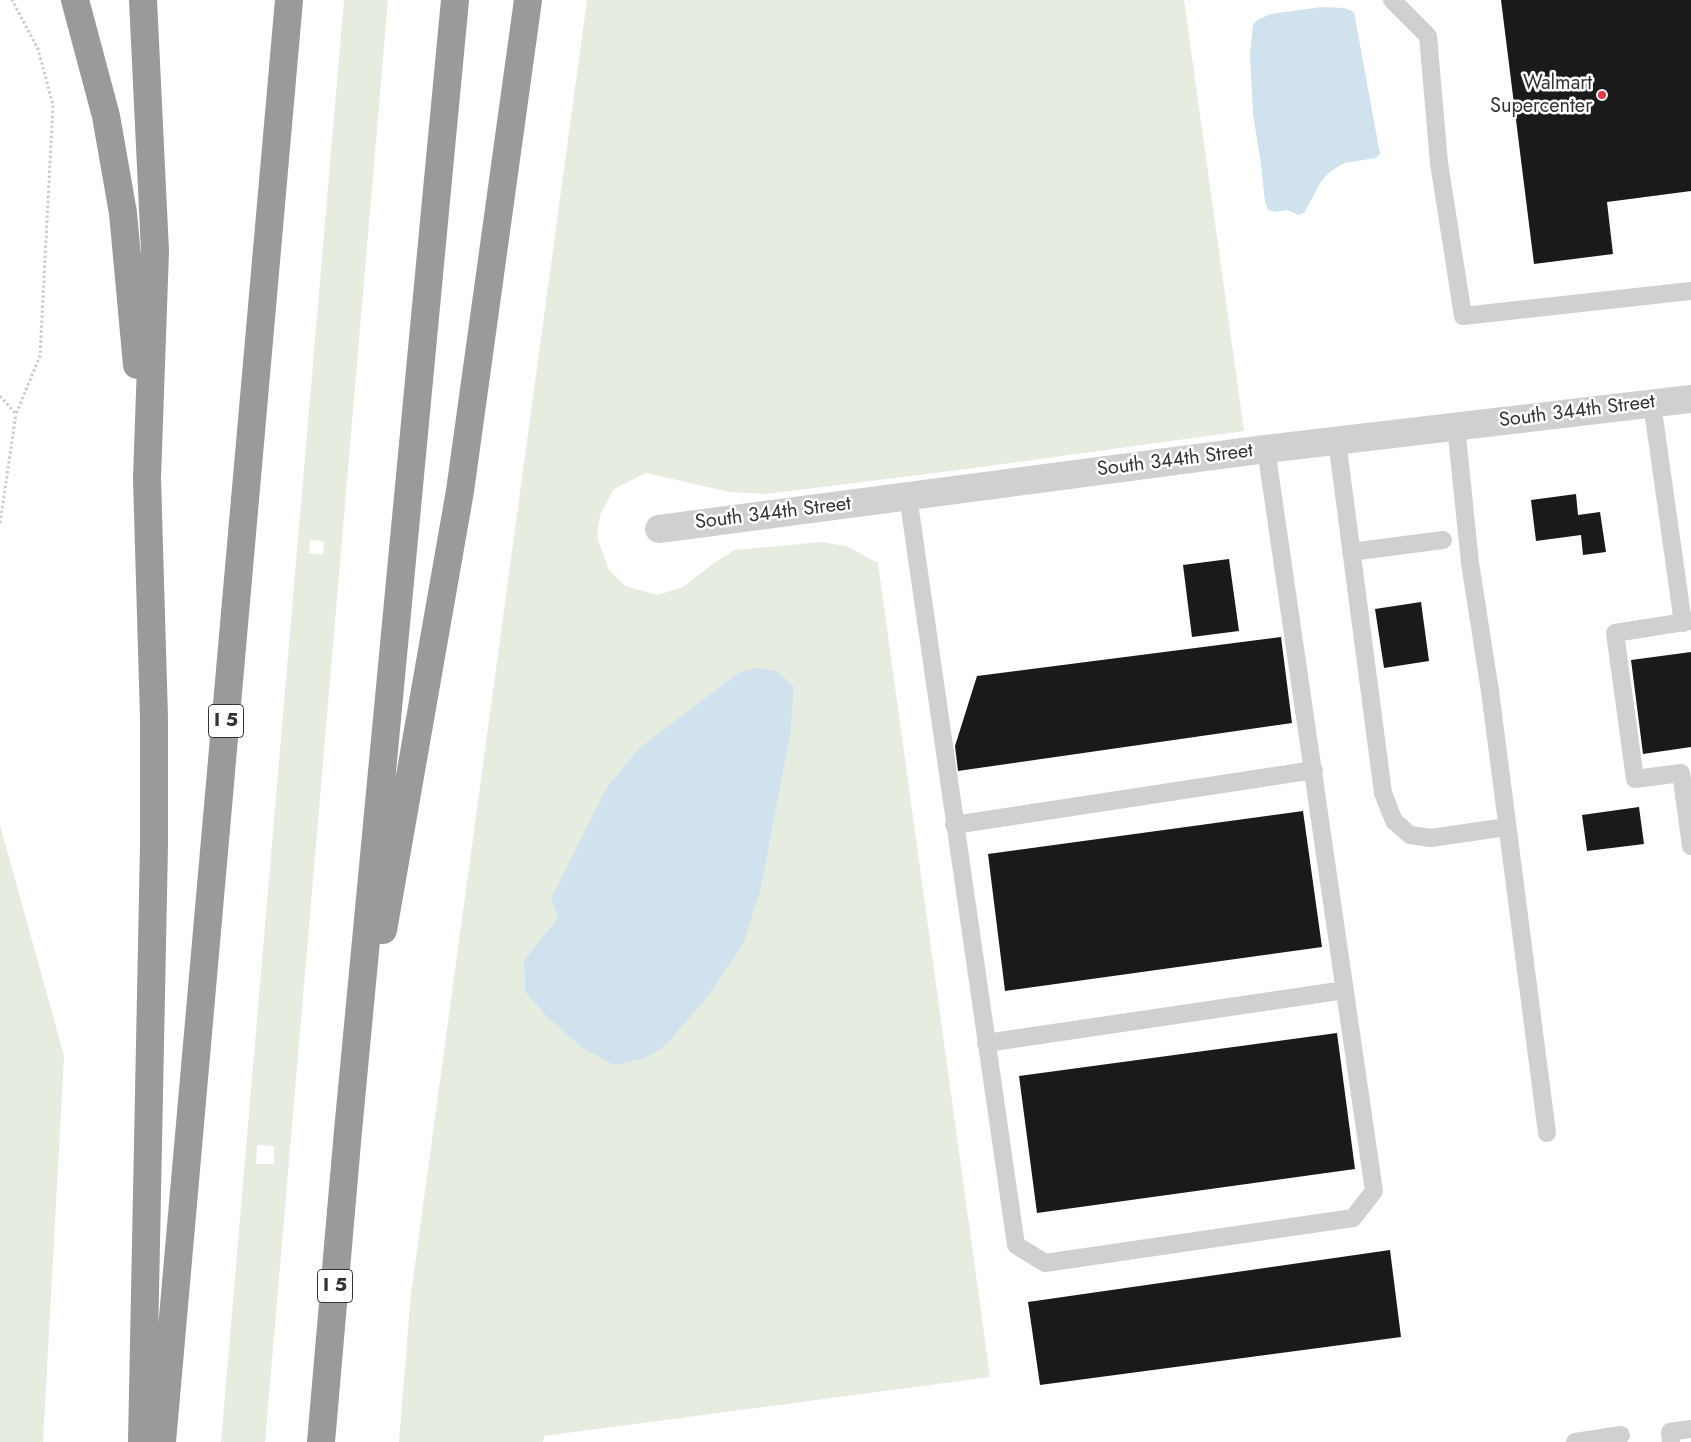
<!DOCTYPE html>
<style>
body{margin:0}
canvas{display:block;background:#fff}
</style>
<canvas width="1691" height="1442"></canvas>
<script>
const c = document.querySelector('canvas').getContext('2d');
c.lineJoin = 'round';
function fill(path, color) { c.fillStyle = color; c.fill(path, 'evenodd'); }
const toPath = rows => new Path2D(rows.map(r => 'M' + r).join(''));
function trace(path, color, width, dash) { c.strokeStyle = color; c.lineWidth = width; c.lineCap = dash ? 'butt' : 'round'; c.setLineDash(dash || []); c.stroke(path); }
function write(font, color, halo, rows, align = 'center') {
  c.font = font + ' Jost,sans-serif'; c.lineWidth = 5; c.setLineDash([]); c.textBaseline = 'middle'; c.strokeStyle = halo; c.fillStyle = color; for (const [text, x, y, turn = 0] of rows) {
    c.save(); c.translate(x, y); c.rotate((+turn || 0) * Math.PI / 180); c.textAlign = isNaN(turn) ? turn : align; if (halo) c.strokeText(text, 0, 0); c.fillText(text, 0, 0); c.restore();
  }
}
fill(toPath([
 [344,0,388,0,265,1442,221,1442],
 [310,540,324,541,323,555,309,553],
 [257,1145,274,1146,274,1164,256,1164],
 [587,0,1184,0,1244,431,967,469,766,494,730,492,646,473,614,489,600,515,597,537,609,570,625,586,658,595,683,587,714,563,735,550,822,542,846,546,878,563,990,1377,544,1436,543,1442,399,1442,411,1294],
 [738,673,794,687,791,731,761,888,581,1047,546,1016,525,992,524,960,558,918,551,899,607,787,639,748],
 [0,825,64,1056,43,1442,0,1442]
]), '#e6ecdf');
fill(toPath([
 [1321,7,1344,8,1354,12,1380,154,1376,158,1344,163,1331,171,1322,180,1304,213,1298,215,1287,210,1275,212,1268,210,1265,202,1261,163,1253,114,1250,55,1253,25,1257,20,1271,14],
 [757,668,777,671,794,687,791,731,761,888,743,944,708,996,664,1047,643,1059,614,1065,581,1047,546,1016,525,992,524,960,558,918,551,899,607,787,639,748,738,673]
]), '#cfe2ee');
fill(toPath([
 [1501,0,1691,0,1691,191,1607,202,1613,254,1534,264],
 [1576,494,1578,515,1600,512,1606,552,1583,555,1581,535,1536,541,1531,500],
 [1229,559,1239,631,1192,637,1183,565],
 [1421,602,1429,661,1384,668,1375,609],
 [1281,637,1292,723,958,771,955,746,977,676],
 [1691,652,1691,747,1643,754,1631,660],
 [1639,807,1644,844,1587,851,1582,815],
 [1303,811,1322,947,1005,991,988,854],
 [1337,1033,1355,1169,1037,1213,1019,1076],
 [1390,1250,1401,1337,1040,1385,1028,1302]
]), '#1a1a1a');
trace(toPath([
 [0,396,16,414,40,356,53,105,38,49,12,0],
 [0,523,16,414]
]), '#cdcdcd', 3, [2.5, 2.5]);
trace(toPath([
 [1392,0,1428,36,1439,163,1463,316,1691,291],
 [1652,403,1683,623],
 [1456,426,1470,563,1490,691,1547,1133],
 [1337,441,1383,793,1394,821,1410,835,1431,838,1506,827],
 [908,496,1016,1245,1045,1263,1353,1218,1374,1191,1266,449],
 [1351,552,1443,540],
 [1691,621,1615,633,1635,779,1681,773,1691,846],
 [954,825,1314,770],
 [986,1043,1345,990],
 [1575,1442,1621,1435],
 [1671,1442,1670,1432,1691,1429]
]), '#d0d0d0', 18);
trace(toPath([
 [659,529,1266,449,1691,399]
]), '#d0d0d0', 28);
trace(toPath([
 [75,0,106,116,123,213,137,365],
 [383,930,460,491,528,0],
 [142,1442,154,845,154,718,147,478,155,251,143,0],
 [162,1442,289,0],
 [321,1442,348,1131,455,0]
]), '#9a9a9a', 28);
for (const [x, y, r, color] of [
 [1602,95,5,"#e63946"]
]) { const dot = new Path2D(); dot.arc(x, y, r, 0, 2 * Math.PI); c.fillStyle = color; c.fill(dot); trace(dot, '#fff', 2); }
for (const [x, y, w] of [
 [226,721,35],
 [335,1286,35]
]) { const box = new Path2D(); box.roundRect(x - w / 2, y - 16.5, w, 33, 4); c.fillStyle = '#fff'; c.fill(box); trace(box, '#333', 1); }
write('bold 19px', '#333', null, [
 ["I 5",226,721],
 ["I 5",335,1286]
]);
write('20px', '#333', '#fff', [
 ["Walmart",1592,84],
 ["Supercenter",1592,107]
], 'right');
write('20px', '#333', '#fff', [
 ["South 344th Street",1577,412,-7],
 ["South 344th Street",1175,461,-7],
 ["South 344th Street",773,514,-7]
]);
</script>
